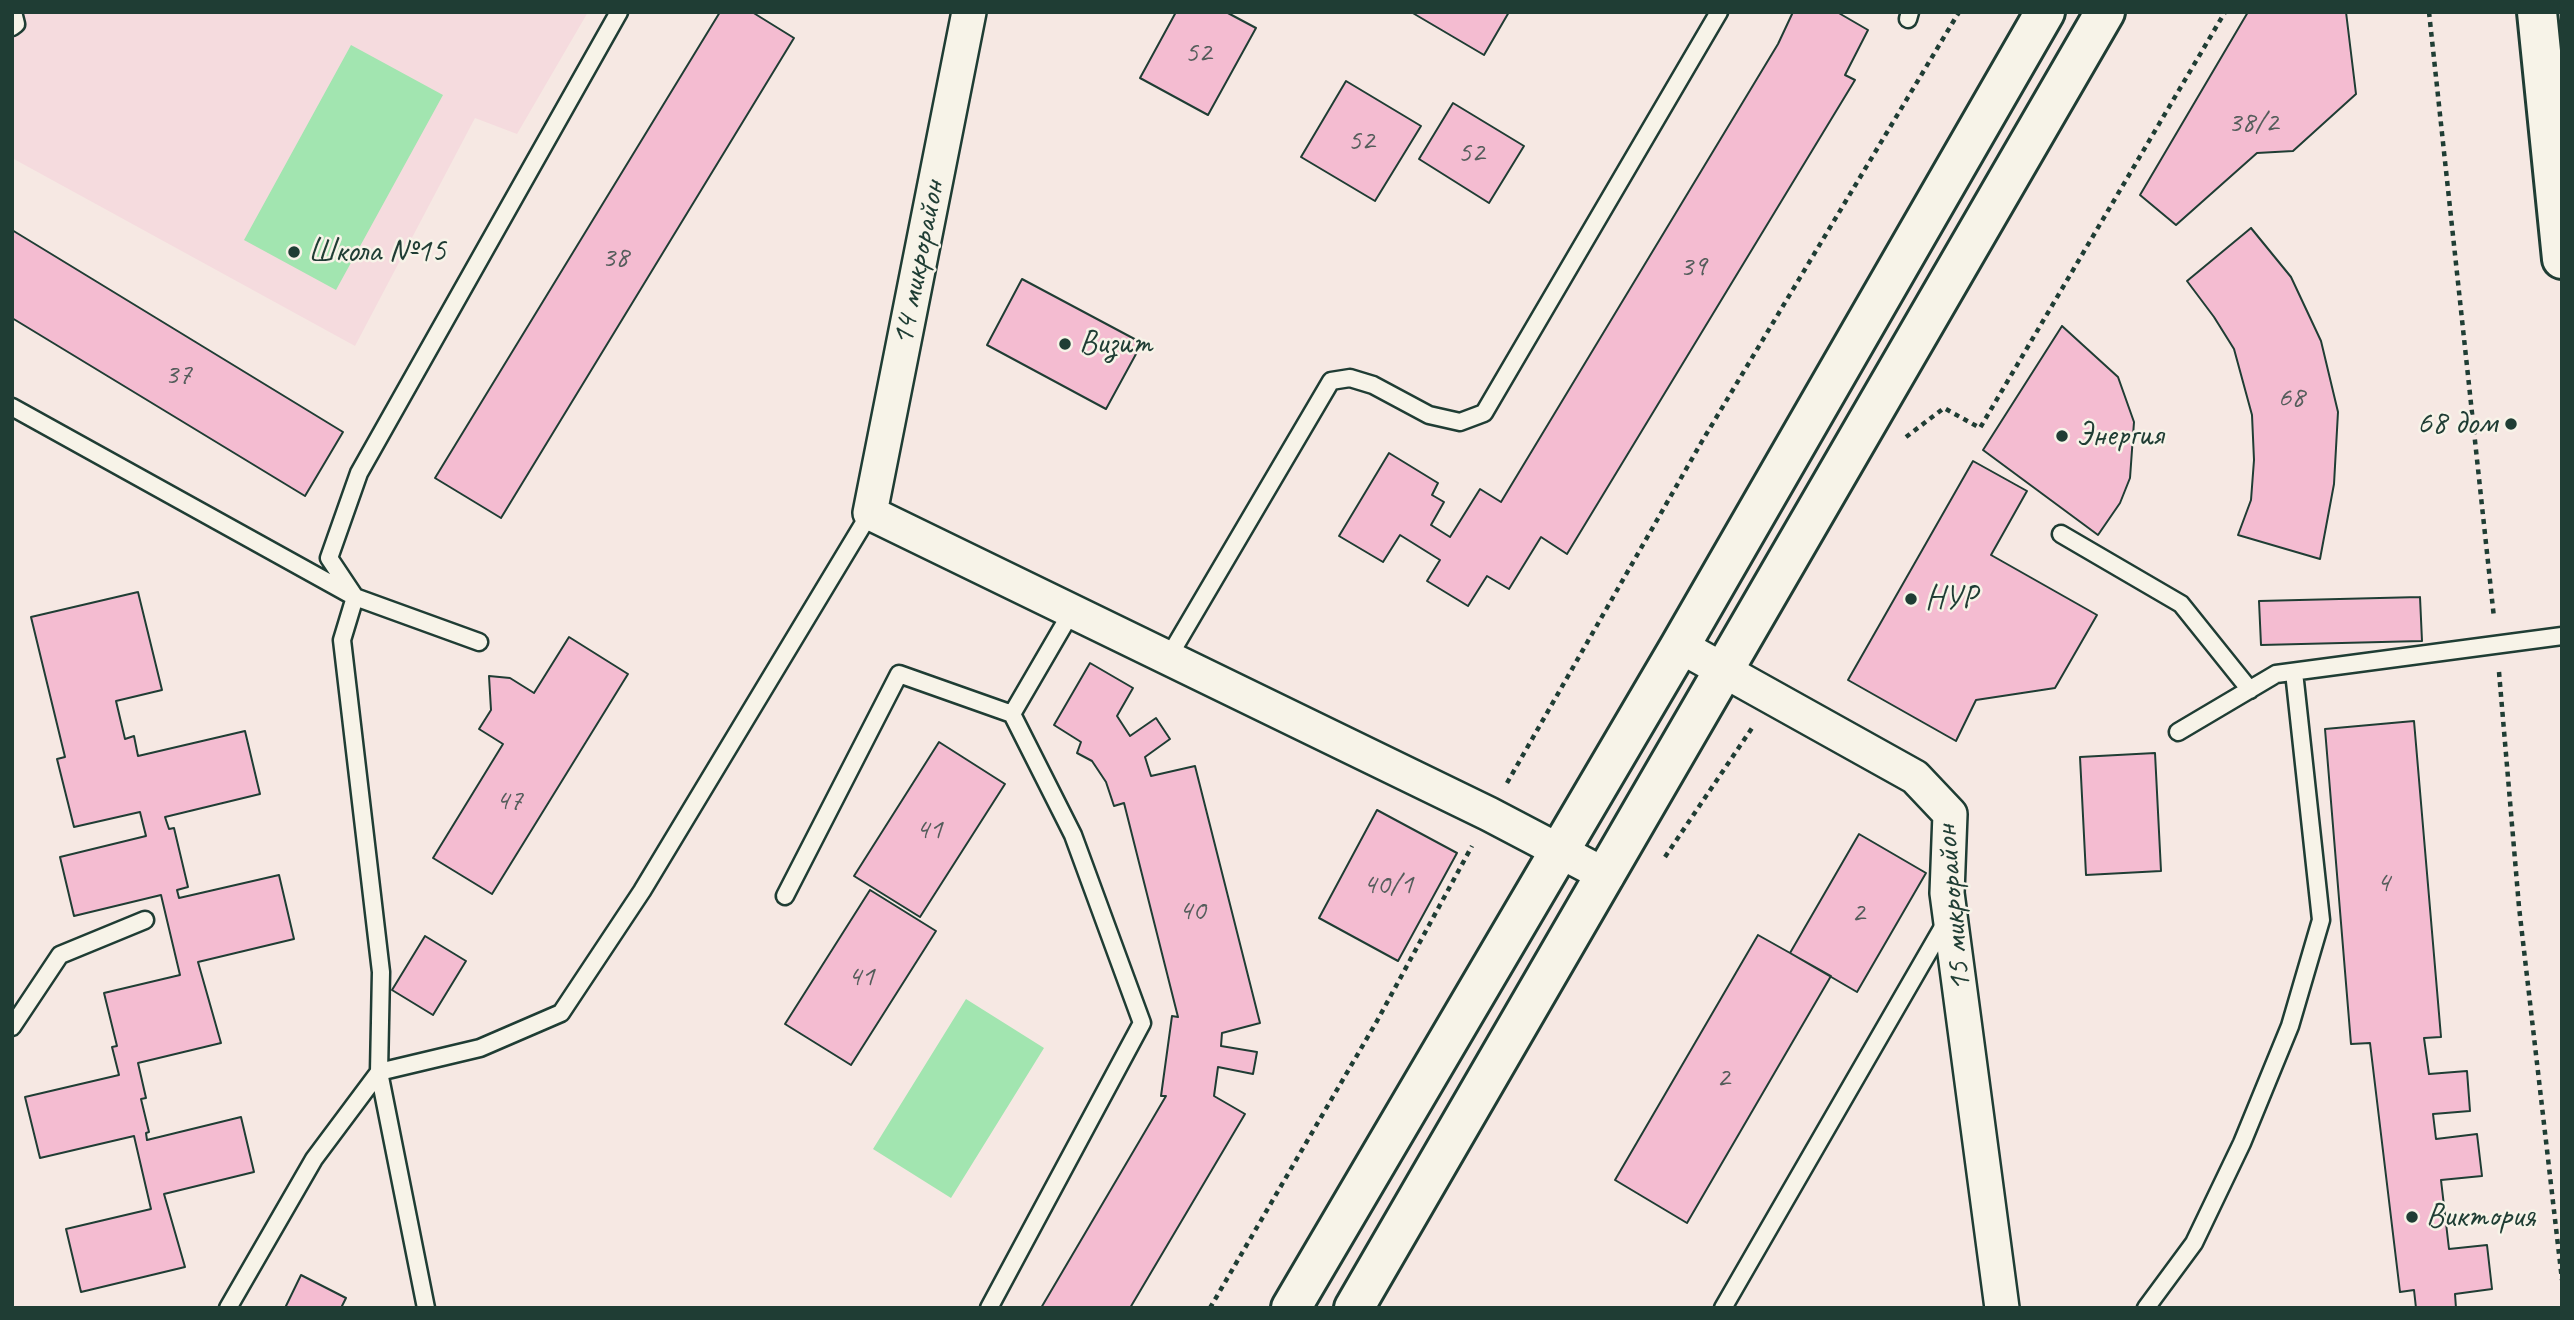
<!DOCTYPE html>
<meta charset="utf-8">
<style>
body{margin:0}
#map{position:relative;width:2574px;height:1320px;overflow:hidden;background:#f6e8e3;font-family:Caveat,sans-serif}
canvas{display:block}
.frame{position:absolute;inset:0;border:14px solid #1f3d34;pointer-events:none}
</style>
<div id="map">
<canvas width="2574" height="1320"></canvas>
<div class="frame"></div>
</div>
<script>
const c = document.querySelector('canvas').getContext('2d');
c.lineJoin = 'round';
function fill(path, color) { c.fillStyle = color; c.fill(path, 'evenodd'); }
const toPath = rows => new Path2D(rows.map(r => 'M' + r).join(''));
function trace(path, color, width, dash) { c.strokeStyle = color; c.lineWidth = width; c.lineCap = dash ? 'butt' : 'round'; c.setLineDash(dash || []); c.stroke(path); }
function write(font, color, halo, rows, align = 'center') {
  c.font = font + ' Caveat,sans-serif'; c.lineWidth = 5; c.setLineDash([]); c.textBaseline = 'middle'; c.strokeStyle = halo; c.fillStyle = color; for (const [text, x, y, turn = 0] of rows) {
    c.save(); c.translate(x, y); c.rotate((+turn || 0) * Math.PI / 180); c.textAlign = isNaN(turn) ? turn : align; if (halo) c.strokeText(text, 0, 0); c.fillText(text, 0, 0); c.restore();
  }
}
fill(toPath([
 [12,12,588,12,517,134,475,118,355,346,12,158]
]), '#f5dbde');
fill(toPath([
 [351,45,443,95,336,290,244,240],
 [966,999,1044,1048,951,1198,873,1149]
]), '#a2e5b0');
const building = toPath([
 [720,12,752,12,794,38,501,518,435,478,720,12],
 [1176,12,1226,12,1256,28,1208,115,1140,78,1176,12],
 [1411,12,1509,12,1484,55,1411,12],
 [1793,12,1837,12,1868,30,1845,75,1855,80,1567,554,1541,537,1509,589,1487,576,1468,606,1427,581,1440,560,1400,535,1383,562,1339,536,1389,453,1438,483,1432,495,1444,502,1431,525,1450,537,1480,489,1501,502,1778,44,1793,12],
 [2248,12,2346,12,2356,94,2293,151,2257,153,2176,225,2140,195,2248,12],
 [1346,81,1421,126,1375,201,1301,157,1346,81],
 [1453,103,1524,146,1489,203,1419,159,1453,103],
 [2251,228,2291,277,2321,341,2338,412,2334,484,2320,559,2238,535,2251,500,2254,460,2252,415,2234,349,2214,317,2187,281,2251,228],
 [12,230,343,432,305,496,12,318,12,230],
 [1022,279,1142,343,1106,409,987,345,1022,279],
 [2062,326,2118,377,2134,422,2130,478,2120,503,2098,535,1983,450,2062,326],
 [1973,461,2027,491,1991,555,2097,615,2055,688,1976,700,1956,741,1848,680,1973,461],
 [138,592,162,690,116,701,125,739,134,736,138,756,245,731,260,794,165,817,169,829,174,828,188,887,177,890,179,898,279,875,294,939,198,962,221,1043,138,1063,146,1098,141,1099,149,1132,146,1133,147,1140,241,1117,254,1172,164,1194,185,1267,81,1292,66,1229,151,1209,134,1136,40,1158,25,1097,119,1075,112,1047,117,1046,104,993,180,975,161,895,74,916,60,857,146,836,140,812,74,827,57,759,65,757,31,617,138,592],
 [2420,597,2422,641,2261,645,2259,601,2420,597],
 [569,637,628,674,492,894,433,858,503,744,479,729,491,710,489,676,510,678,534,693,569,637],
 [1090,663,1133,688,1117,716,1130,736,1156,718,1170,739,1145,757,1151,776,1195,766,1260,1023,1222,1033,1221,1046,1257,1052,1253,1074,1218,1067,1214,1096,1245,1114,1130,1308,1041,1308,1166,1096,1161,1096,1172,1016,1178,1017,1124,803,1114,806,1106,782,1092,761,1077,753,1081,742,1054,725,1090,663],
 [2414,721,2441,1037,2424,1038,2429,1074,2467,1071,2470,1111,2433,1114,2436,1139,2477,1134,2482,1176,2441,1180,2449,1249,2487,1245,2492,1289,2455,1294,2456,1308,2416,1308,2414,1290,2400,1292,2370,1043,2351,1044,2325,729,2414,721],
 [939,742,1005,784,920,917,854,876,939,742],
 [2155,753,2161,871,2086,875,2080,757,2155,753],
 [1377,810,1457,853,1398,961,1319,918,1377,810],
 [1859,834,1926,873,1857,992,1790,953,1859,834],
 [870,890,936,931,851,1065,785,1024,870,890],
 [1758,935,1831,976,1687,1223,1615,1180,1758,935],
 [425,936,466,961,433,1015,392,990,425,936],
 [301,1275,346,1298,341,1308,285,1308,301,1275]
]);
fill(building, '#f4bcd1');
trace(building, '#1f3d34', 2);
const service = toPath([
 [1908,19,1910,12],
 [12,27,16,24,13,12],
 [12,407,353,596],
 [2061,534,2181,604,2250,690],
 [355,597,329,558,359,473,619,12],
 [1168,658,1331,381,1350,378,1373,385,1429,415,1460,422,1484,413,1719,12],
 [2178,732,2276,674,2562,636],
 [785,896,899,674,1012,714],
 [12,1027,60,955,145,920],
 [228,1308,314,1159,379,1072,480,1048,561,1013,642,891,870,513],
 [426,1308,379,1072,381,972,342,640,355,597,479,642],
 [989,1308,1142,1023,1073,835,1012,714,1072,611],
 [1723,1308,1947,920],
 [2146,1308,2194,1243,2242,1143,2290,1026,2321,920,2294,672]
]);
const minor = toPath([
 [969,12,870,513,1489,814,1607,876],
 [1680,646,1915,777,1950,814,1947,893,2002,1308]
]);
const tertiary = toPath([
 [2537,12,2562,259],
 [1291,1308,1680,646,2045,12],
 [1354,1308,2105,12]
]);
trace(service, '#1f3d34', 21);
trace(minor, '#1f3d34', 38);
trace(tertiary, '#1f3d34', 44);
trace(toPath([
 [2429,12,2494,618],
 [1906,437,1944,408,1980,428,2225,12],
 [2499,672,2519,907,2562,1280],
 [1507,783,1701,443,1959,12],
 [1665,857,1752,728],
 [1210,1308,1377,1021,1472,846]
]), '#1f3d34', 4.5, [5, 5]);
trace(service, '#f7f3e8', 16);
trace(minor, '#f7f3e8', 33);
trace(tertiary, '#f7f3e8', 38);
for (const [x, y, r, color] of [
 [294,252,7,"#1f3d34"],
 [1065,344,7,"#1f3d34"],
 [2511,424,7,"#1f3d34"],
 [2062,436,7,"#1f3d34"],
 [1911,599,7,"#1f3d34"],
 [2412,1217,7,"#1f3d34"]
]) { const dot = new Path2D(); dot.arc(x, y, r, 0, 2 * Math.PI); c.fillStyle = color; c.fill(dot); trace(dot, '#f7f3e8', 2.5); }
write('30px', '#545d5b', null, [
 ["52",1198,53],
 ["38/2",2253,123],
 ["52",1361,141],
 ["52",1471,153],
 ["38",615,258],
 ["39",1693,267],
 ["37",178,375],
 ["68",2291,398],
 ["47",509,801],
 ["41",929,830],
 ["4",2383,883],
 ["40/1",1388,885],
 ["40",1192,911],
 ["2",1858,913],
 ["41",861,977],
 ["2",1723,1078]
]);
write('33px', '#1f3d34', '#f7f3e8', [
 ["Школа №15",308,252],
 ["Визит",1079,344],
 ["68 дом",2497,424,"right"],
 ["Энергия",2076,436],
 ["НУР",1925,599],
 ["Виктория",2426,1217]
], 'left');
write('33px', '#1f3d34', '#f7f3e8', [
 ["14 микрорайон",919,263,-79],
 ["15 микрорайон",1954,908,-95]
]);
</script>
